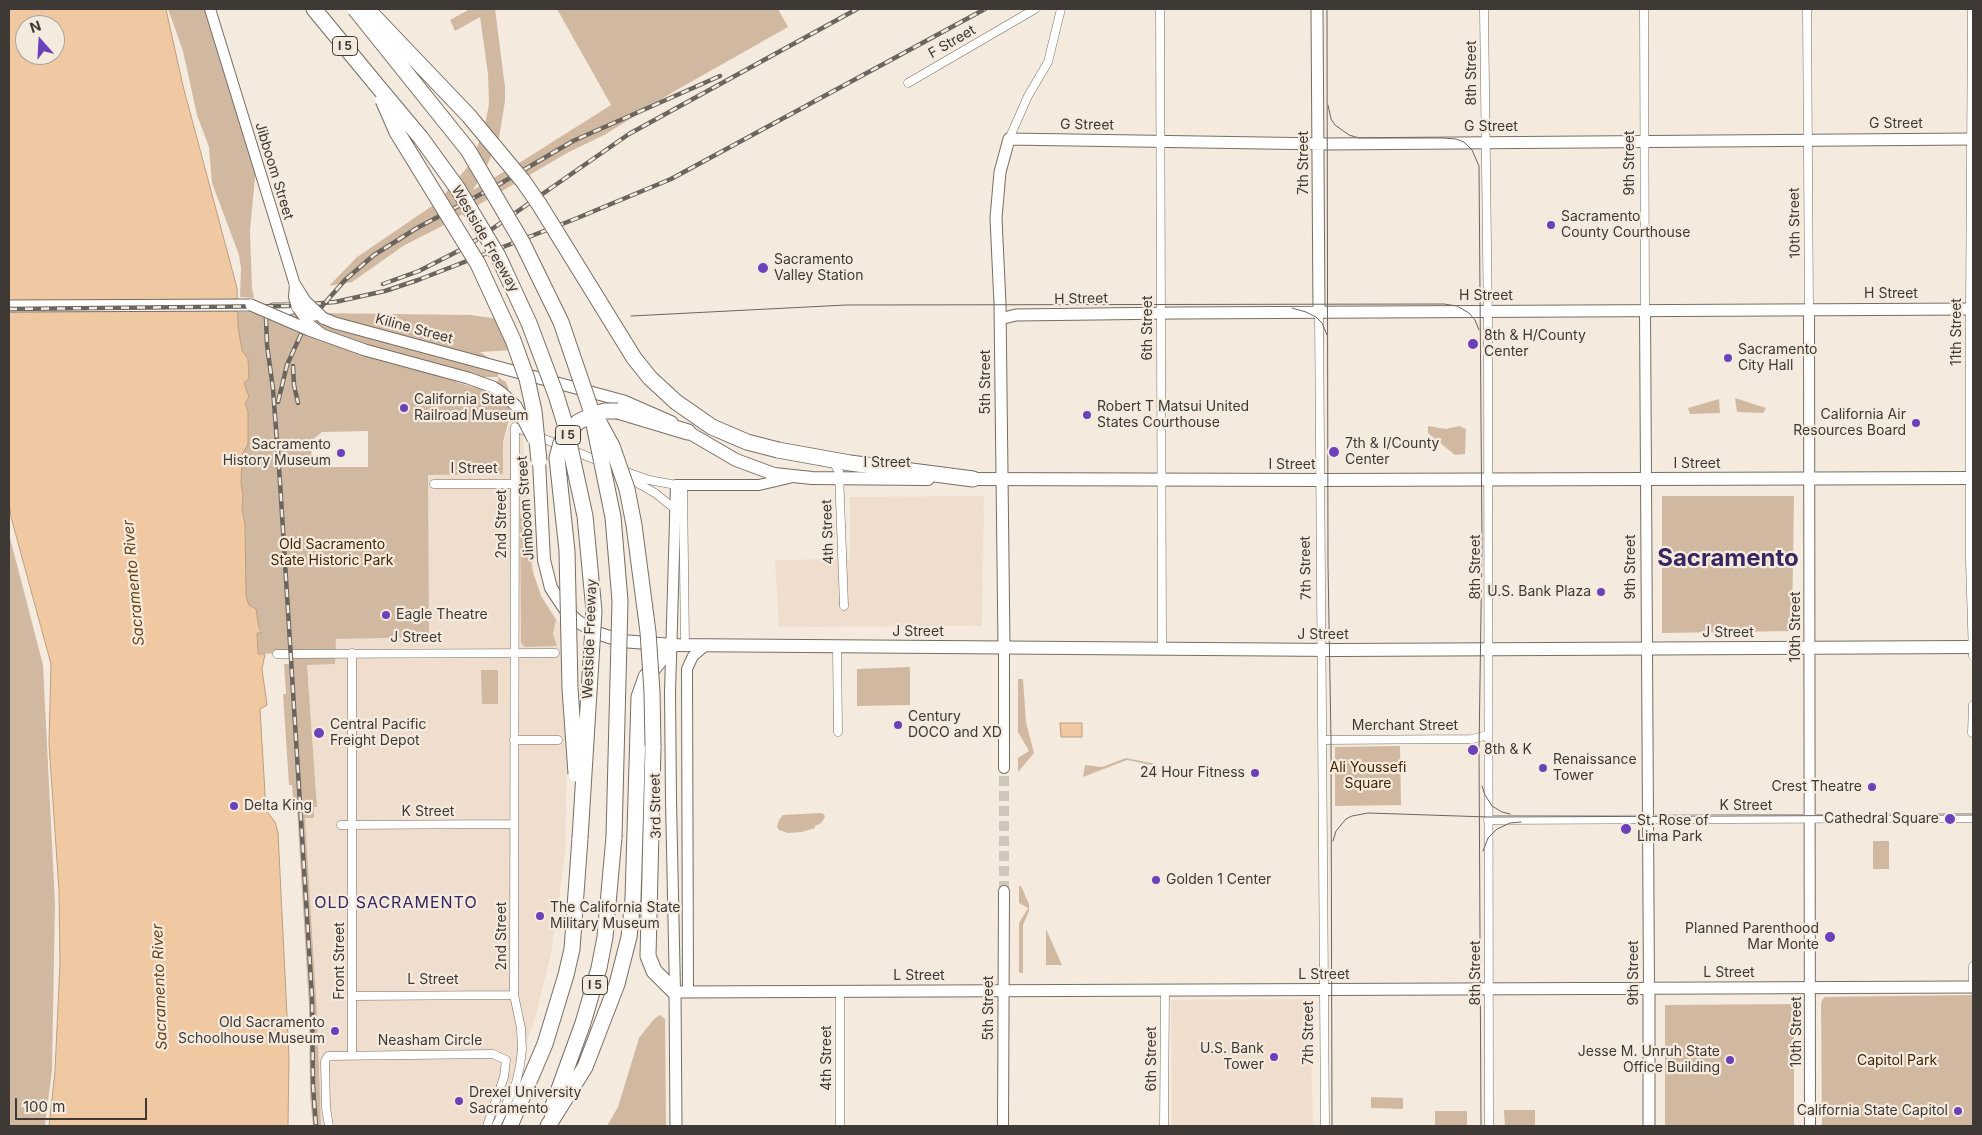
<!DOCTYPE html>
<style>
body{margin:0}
#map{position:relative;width:1982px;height:1135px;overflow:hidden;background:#f5eade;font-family:Inter,sans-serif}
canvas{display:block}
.frame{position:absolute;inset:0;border:10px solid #3e3935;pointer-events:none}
.north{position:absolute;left:15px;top:15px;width:50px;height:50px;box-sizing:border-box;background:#f5eade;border:1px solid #aca39a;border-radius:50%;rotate:341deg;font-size:14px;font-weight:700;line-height:20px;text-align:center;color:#3e3935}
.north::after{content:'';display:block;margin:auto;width:18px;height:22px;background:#6a41b9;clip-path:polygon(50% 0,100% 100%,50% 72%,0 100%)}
.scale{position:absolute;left:15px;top:1098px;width:132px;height:22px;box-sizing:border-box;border:2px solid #3e3935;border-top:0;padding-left:6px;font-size:15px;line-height:18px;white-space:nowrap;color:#3e3935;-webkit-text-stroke:4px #f5eade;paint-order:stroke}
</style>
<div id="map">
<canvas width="1982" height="1135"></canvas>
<div class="frame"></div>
<div class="north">N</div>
<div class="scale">100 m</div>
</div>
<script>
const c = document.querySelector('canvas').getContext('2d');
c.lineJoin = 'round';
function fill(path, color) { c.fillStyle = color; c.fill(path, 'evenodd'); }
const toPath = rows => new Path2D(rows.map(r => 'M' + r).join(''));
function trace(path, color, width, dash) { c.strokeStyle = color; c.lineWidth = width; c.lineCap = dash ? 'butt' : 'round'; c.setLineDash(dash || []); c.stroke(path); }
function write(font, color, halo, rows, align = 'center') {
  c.font = font + ' Inter,sans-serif'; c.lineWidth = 4.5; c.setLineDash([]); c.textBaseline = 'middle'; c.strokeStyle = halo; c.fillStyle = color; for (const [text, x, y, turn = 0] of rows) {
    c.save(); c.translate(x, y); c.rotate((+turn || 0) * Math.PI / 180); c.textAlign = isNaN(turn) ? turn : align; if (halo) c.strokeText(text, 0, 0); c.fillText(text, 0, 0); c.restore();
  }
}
fill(toPath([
 [510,411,516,420,523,439,534,576,542,597,562,626,567,744,565,855,551,953,536,1015,524,1051,492,1126,321,1126,317,1012,305,818,313,818,314,807,317,806,307,665,335,663,335,639,369,638,428,499,428,474,503,474,503,442,510,423],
 [529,513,532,569,541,596,556,620,553,634,557,646,521,643,520,515],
 [984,496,982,626,779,627,775,560,850,559,850,497],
 [1310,999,1313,1126,1172,1126,1171,1000]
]), '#efdecd');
fill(toPath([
 [168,9,207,9,255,162,255,178,250,230,252,288,254,298,240,297,241,268,239,255,212,183,209,147,197,115,183,51],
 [470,9,495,9,505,87,505,101,499,138,485,170,473,190,519,163,611,105,557,9,778,9,788,27,673,92,606,134,567,153,444,225,403,246,352,282,329,286,357,257,438,202,470,164,484,130,489,104,488,74,480,17,455,31,450,20],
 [238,312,471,315,513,321,513,350,480,352,499,365,498,377,506,382,509,390,510,416,503,442,503,474,428,475,429,637,336,639,335,664,307,665,317,807,314,807,314,818,305,818,317,1012,321,1126,313,1126,310,1097,309,1007,297,808,294,808,292,785,289,785,283,694,286,694,284,664,290,664,289,653,258,654,257,633,262,632,259,628,256,613,249,605,246,596,245,524,242,509,243,494,241,484,242,455,248,420,248,411,245,404,249,397,244,383,249,373,248,359,242,350,238,327],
 [455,377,498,377,497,397,483,390,456,382],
 [368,431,368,467,312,467,311,441,322,432],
 [1735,398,1766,408,1763,413,1737,412],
 [1719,399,1720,413,1690,414,1688,408],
 [1428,426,1446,429,1459,426,1466,429,1465,454,1455,455,1428,433],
 [1662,496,1794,496,1792,631,1662,633],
 [529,513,532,569,541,596,556,620,553,634,557,646,525,647,521,643,520,514],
 [9,534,43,665,55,904,52,1070,45,1126,9,1126],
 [910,667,910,705,857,706,857,669],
 [481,670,498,670,498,704,482,704],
 [1018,679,1023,679,1026,722,1034,753,1018,772,1018,758,1029,751,1018,732],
 [1400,746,1401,805,1335,806,1335,747],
 [1126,758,1156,764,1156,766,1127,760,1083,777,1085,765,1102,767],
 [820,813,824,814,825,817,821,823,815,826,815,828,802,832,788,833,779,830,777,827,779,820,783,815],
 [1873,841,1889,841,1889,869,1873,869],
 [1019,886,1021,886,1029,904,1029,911,1023,925,1023,973,1021,973,1019,972,1019,923,1028,908,1019,903],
 [1046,929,1062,965,1046,965],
 [1973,995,1973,1126,1822,1126,1821,1004,1822,1000,1825,997],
 [1794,1004,1794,1126,1665,1126,1665,1005],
 [660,1015,665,1019,666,1126,607,1126,618,1107,639,1038,654,1019],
 [1371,1097,1403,1098,1403,1109,1371,1108],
 [1504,1110,1535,1110,1535,1126,1505,1126],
 [1435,1111,1467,1111,1467,1126,1435,1126]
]), '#d1b9a1');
const water = toPath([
 [9,9,166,9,183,86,237,288,238,327,242,350,248,359,249,378,244,383,249,397,245,404,248,411,248,444,242,455,241,484,243,494,242,509,245,524,246,596,249,605,256,609,259,628,262,633,257,633,258,654,265,654,262,669,267,705,260,709,266,810,275,822,278,832,289,1057,288,1126,49,1126,55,1071,60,963,59,890,49,744,51,664,11,517,9,502,9,9],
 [25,25,55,25,55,55,25,55,25,25],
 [1060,723,1082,723,1082,737,1061,737,1060,723]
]);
fill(water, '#f0c9a2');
trace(water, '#bb9e81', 1);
trace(toPath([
 [1004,891,1004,768]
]), '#d0c7bc', 10, [10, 5]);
const minor = toPath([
 [1160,9,1162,648],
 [1484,9,1488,324,1489,1126],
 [1644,9,1645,310],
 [1807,9,1809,309],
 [1972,9,1970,311,1970,561,1973,656],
 [908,83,1035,9],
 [1009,139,1028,96,1048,62,1061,9],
 [1319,312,1325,1126],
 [833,461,839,472,844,606],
 [621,470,649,480,676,485],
 [625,476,655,493,675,509],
 [434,484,515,484],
 [683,485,685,645],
 [837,647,838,732],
 [277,654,555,653],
 [1972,733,1973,705],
 [514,740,558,740],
 [1322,740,1472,739,1488,735],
 [1488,820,1973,818],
 [341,825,514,824],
 [1973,966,1973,987],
 [840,990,840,1126],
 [352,996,514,995],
 [352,1054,352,653],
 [329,1126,326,1108,325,1061,328,1056,493,1054,506,1060,504,1077,487,1126],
 [496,1126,516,1083,520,1066,522,1049,521,1028,514,995,514,977,515,427,601,462],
 [1164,1126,1165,991]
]);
const tertiary = toPath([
 [210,9,295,285],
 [1809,309,1810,1126],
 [1645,310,1649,988],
 [1004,647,1004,768],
 [675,992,671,800,670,692,676,485,759,485,789,478],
 [688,992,687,669,693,656,705,646],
 [1003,1126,1004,891]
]);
const secondary = toPath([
 [1317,9,1319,312],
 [9,306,251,305],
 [273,309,287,309,297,307],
 [323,318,335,323,624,401,672,422],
 [1000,319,1016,315,1175,313,1973,309],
 [1004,647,1000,304,996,218,1000,172,1009,139,1327,144,1973,139],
 [1649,988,1649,1126],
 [676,1126,675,992,1973,987]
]);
const primary = toPath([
 [688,432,736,460,774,474,812,478,928,479],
 [539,461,544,560,551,588,565,609,577,621,597,633,622,641,672,645,1337,650,1973,647],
 [965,479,1320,480,1973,478]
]);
const motorway = toPath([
 [314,9,375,83],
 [618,411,688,432],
 [778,450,850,463,973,479],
 [653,746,648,956,654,971,675,992],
 [551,1111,583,1023,599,968,605,937,614,837],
 [510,1126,545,1044,566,975,572,949,580,838],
 [548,1126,585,1067,617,984,629,937,633,899,639,697,646,677,672,645]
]);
trace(minor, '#776d63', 9);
trace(tertiary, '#776d63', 12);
trace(secondary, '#776d63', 13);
trace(primary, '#776d63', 14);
trace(motorway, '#776d63', 17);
trace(minor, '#fff', 8);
trace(tertiary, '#fff', 10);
trace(secondary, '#fff', 11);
trace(primary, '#fff', 12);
trace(motorway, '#fff', 15);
trace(toPath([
 [1327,9,1328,565,1331,739,1332,1126],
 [1328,105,1331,119,1335,125,1349,135,1359,138,1443,138,1456,139,1464,142,1472,150,1479,166,1482,544,1479,750,1481,1126],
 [1292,308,1306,312,1316,317,1322,323,1327,335],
 [631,316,846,305,1444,304,1457,306,1469,313,1475,320,1479,330],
 [1482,786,1485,795,1492,806,1502,812,1510,814],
 [1333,841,1336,831,1346,819,1352,816,1368,813,1488,817,1973,815],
 [1483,851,1488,838,1497,829,1510,823,1521,822]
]), '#6b655f', 1);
const rail = toPath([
 [383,284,419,271,466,247,629,134,857,9],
 [9,309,288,306,335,302,385,291,418,280,575,219,671,179,985,9],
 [266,318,267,345,273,389,280,482,312,997,313,1086,316,1126],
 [293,366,294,385,298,403],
 [278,402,287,365,302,332,317,312,345,280,374,255,417,228,498,185,573,141,720,76]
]);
trace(rail, '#6b655f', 4.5);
trace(rail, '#f5eade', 2.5, [8]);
const tertiaryBridge = toPath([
 [295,285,294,297,297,307,308,323,321,333]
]);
const secondaryBridge = toPath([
 [295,285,305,301,323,318],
 [251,305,309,330,365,350,468,378,493,387,502,393,516,406,533,439],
 [297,307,314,315]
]);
const motorwayBridge = toPath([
 [355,9,468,150,522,242,561,322,591,410,613,517,620,601,614,837],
 [367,9,469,116,523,181,539,204,634,358,650,378,676,402,712,427,747,442,778,450],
 [375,83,421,138,458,189,498,256,529,323,556,395,565,424,585,516,594,611,580,838],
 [383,100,397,132,478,264,513,340,527,379,534,411,539,461],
 [600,424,612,446,627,489,634,525,648,632,652,692,653,746],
 [576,774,570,688,567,551,557,458,561,443,565,435,578,422,594,414,605,411,618,411]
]);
trace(tertiaryBridge, '#776d63', 12, []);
trace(secondaryBridge, '#776d63', 13, []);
trace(motorwayBridge, '#776d63', 17, []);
trace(tertiaryBridge, '#fff', 10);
trace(secondaryBridge, '#fff', 11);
trace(motorwayBridge, '#fff', 15);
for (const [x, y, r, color] of [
 [1551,225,5,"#6a41b9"],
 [763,268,6,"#6a41b9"],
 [1473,344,6,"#6a41b9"],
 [1728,358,5,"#6a41b9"],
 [404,408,5,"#6a41b9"],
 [1087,415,5,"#6a41b9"],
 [1916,423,5,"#6a41b9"],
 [1334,452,6,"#6a41b9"],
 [341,453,5,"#6a41b9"],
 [1601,592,5,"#6a41b9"],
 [386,615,5,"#6a41b9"],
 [898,725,5,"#6a41b9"],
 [319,733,6,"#6a41b9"],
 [1473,750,6,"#6a41b9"],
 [1543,768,5,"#6a41b9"],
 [1255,773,5,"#6a41b9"],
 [1872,787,5,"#6a41b9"],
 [234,806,5,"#6a41b9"],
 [1950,819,6,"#6a41b9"],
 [1626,829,6,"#6a41b9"],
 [1156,880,5,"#6a41b9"],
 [540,916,5,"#6a41b9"],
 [1830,937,6,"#6a41b9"],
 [335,1031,5,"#6a41b9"],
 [1274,1057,5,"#6a41b9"],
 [1730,1060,5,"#6a41b9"],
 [459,1101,5,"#6a41b9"],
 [1958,1111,5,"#6a41b9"]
]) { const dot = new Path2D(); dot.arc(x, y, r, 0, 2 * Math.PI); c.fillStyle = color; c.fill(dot); trace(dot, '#f5eade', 2); }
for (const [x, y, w] of [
 [345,46,25],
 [568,435,25],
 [595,985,25]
]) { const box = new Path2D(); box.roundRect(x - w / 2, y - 9.5, w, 19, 4); c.fillStyle = '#f5eade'; c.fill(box); trace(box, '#3e3935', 1); }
write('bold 12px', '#3e3935', null, [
 ["I 5",345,46],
 ["I 5",568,435],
 ["I 5",595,985]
]);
write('14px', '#3e3935', '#f5eade', [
 ["F Street",952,42,-30],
 ["8th Street",1472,73,-90],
 ["G Street",1896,124],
 ["G Street",1087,125,1],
 ["G Street",1491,127],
 ["7th Street",1304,163,-90],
 ["9th Street",1630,163,-90],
 ["Jibboom Street",274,171,73],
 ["10th Street",1795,223,-91],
 ["Westside Freeway",485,239,60],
 ["H Street",1891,294],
 ["H Street",1486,296],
 ["H Street",1081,299,-1],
 ["6th Street",1148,328,-90],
 ["Kiline Street",414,329,15],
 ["11th Street",1957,332,-90],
 ["5th Street",986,382,-90],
 ["I Street",887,463],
 ["I Street",1697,464],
 ["I Street",1292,465],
 ["I Street",474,469],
 ["Jimboom Street",526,508,-94],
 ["2nd Street",502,524,-90],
 ["4th Street",828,532,-92],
 ["8th Street",1476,567,-90],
 ["9th Street",1631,567,-90],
 ["7th Street",1306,568,-91],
 ["10th Street",1796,627,-90],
 ["J Street",918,632],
 ["J Street",1728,633],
 ["J Street",1323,635],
 ["J Street",416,638],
 ["Westside Freeway",590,639,-88],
 ["Merchant Street",1405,726],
 ["3rd Street",656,806,-91],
 ["K Street",1746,806],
 ["K Street",428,812],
 ["2nd Street",502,936,-90],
 ["Front Street",340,961,-90],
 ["8th Street",1476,973,-90],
 ["9th Street",1634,973,-90],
 ["L Street",1729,973],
 ["L Street",1324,975],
 ["L Street",919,976],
 ["L Street",433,980],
 ["5th Street",989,1008,-90],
 ["10th Street",1797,1032,-90],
 ["7th Street",1309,1033,-90],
 ["Neasham Circle",430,1041],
 ["4th Street",827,1058,-90],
 ["6th Street",1152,1059,-90]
]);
write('14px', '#3e3935', '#f5eade', [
 ["Sacramento",1561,217],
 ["County Courthouse",1561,233],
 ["Sacramento",774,260],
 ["Valley Station",774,276],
 ["8th & H/County",1484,336],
 ["Center",1484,352],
 ["Sacramento",1738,350],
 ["City Hall",1738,366],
 ["California State",414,400],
 ["Railroad Museum",414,416],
 ["Robert T Matsui United",1097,407],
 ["States Courthouse",1097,423],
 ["California Air",1906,415,"right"],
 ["Resources Board",1906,431,"right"],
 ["7th & I/County",1345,444],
 ["Center",1345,460],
 ["Sacramento",331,445,"right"],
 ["History Museum",331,461,"right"],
 ["U.S. Bank Plaza",1591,592,"right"],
 ["Eagle Theatre",396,615],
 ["Century",908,717],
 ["DOCO and XD",908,733],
 ["Central Pacific",330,725],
 ["Freight Depot",330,741],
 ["8th & K",1484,750],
 ["Renaissance",1553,760],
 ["Tower",1553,776],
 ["24 Hour Fitness",1245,773,"right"],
 ["Crest Theatre",1862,787,"right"],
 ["Delta King",244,806],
 ["Cathedral Square",1939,819,"right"],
 ["St. Rose of",1637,821],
 ["Lima Park",1637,837],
 ["Golden 1 Center",1166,880],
 ["The California State",550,908],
 ["Military Museum",550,924],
 ["Planned Parenthood",1819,929,"right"],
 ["Mar Monte",1819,945,"right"],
 ["Old Sacramento",325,1023,"right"],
 ["Schoolhouse Museum",325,1039,"right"],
 ["U.S. Bank",1264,1049,"right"],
 ["Tower",1264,1065,"right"],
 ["Jesse M. Unruh State",1720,1052,"right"],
 ["Office Building",1720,1068,"right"],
 ["Drexel University",469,1093],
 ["Sacramento",469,1109],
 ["California State Capitol",1948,1111,"right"]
], 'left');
write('14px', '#412707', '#f5eade', [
 ["Old Sacramento",332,545],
 ["State Historic Park",332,561],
 ["Ali Youssefi",1368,768],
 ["Square",1368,784],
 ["Capitol Park",1897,1061]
]);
write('italic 15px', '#694317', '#f5eade', [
 ["Sacramento River",134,583,-95],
 ["Sacramento River",160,987,-92]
]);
c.letterSpacing = '1px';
write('16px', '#382661', '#f5eade', [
 ["OLD SACRAMENTO",396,903]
]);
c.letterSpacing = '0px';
write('bold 24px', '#382661', '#f5eade', [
 ["Sacramento",1728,559]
]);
</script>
